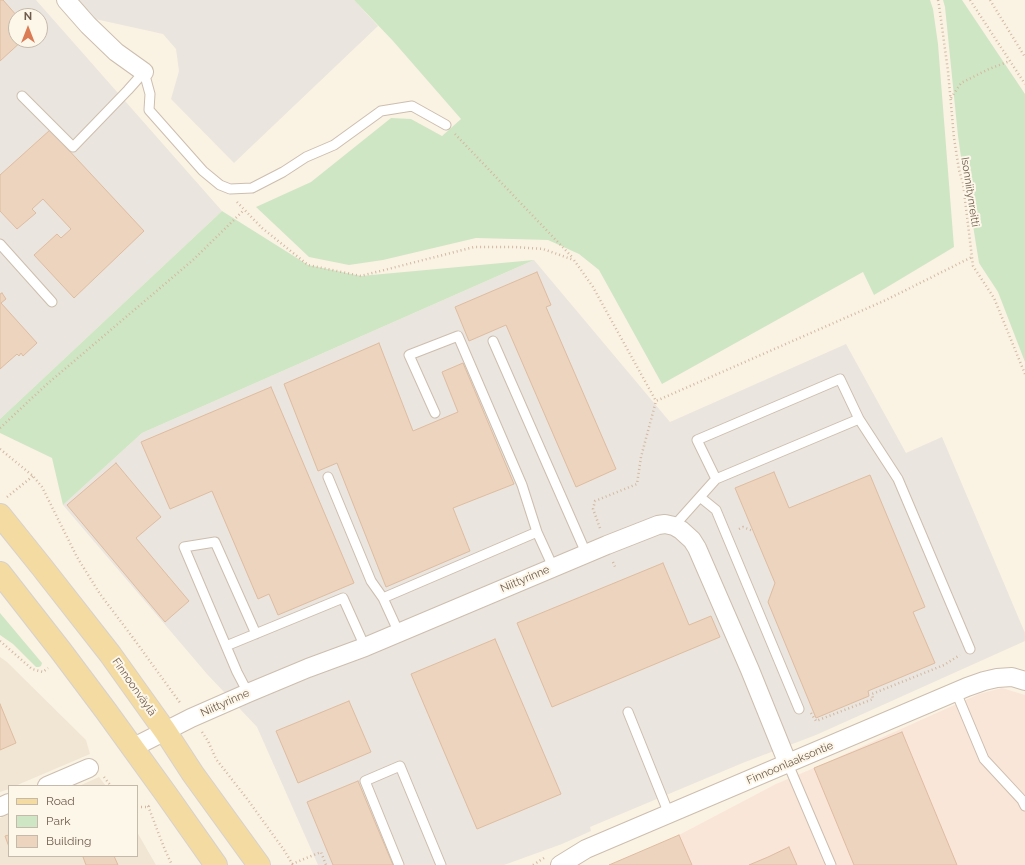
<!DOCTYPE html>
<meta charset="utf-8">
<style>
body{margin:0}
#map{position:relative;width:1025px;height:865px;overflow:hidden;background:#faf3e4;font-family:Raleway,sans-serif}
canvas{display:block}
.legend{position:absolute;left:8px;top:785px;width:130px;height:72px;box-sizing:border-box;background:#fdf7ea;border:1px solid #c5b9ab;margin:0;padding:5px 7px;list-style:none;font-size:12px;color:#705c4c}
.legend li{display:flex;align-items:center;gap:8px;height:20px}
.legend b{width:20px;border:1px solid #c5b9ab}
.north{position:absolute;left:8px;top:8px;width:40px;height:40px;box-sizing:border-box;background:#fdf7ea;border:1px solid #c5b9ab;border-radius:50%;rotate:0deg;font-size:11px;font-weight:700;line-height:16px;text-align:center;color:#705c4c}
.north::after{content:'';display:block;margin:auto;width:14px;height:18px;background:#db7b53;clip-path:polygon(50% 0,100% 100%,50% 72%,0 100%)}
</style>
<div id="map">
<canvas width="1025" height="865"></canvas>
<ul class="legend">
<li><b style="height:5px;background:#f4dba1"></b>Road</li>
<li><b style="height:11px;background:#cfe6c4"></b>Park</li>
<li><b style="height:11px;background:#edd4be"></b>Building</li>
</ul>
<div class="north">N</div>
</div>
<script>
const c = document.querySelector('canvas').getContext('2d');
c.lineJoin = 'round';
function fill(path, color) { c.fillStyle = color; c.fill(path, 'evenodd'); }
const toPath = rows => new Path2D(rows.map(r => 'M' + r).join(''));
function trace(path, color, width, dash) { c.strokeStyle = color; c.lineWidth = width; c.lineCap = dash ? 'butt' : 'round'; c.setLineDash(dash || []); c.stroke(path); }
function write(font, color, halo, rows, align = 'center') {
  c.font = font + ' Raleway,sans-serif'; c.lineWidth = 4; c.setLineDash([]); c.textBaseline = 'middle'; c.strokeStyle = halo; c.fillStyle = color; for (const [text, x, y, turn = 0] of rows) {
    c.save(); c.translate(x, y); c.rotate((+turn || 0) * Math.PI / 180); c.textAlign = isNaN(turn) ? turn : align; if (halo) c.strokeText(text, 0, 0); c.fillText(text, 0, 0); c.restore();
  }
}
fill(toPath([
 [0,657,7,662,86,740,90,754,15,786,9,786,9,789,0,792],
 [99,777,106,786,79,786],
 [9,814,9,856,137,856,137,832,156,865,0,865,0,818]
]), '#f1e6d3');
fill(toPath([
 [1002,688,1025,695,1025,865,609,865,679,835,776,784,814,768,979,694]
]), '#fae5d9');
fill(toPath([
 [0,0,36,0,222,211,0,419],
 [16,16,40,16,40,40,16,40],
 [79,0,354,0,378,26,234,163,171,99,179,71,176,49,163,34,95,19],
 [534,260,670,422,846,344,906,453,942,437,1025,633,1025,641,816,735,745,762,590,827,591,831,562,844,504,865,318,865,257,727,207,674,63,505,142,433]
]), '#eae5de');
fill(toPath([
 [354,0,930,0,933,9,938,44,954,247,874,295,863,272,662,384,599,270,579,254,548,240,476,238,383,260,349,265,309,257,256,207,311,182,391,118,411,119,442,136,461,119,393,41],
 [943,0,962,0,1025,94,1025,362,998,292,979,263,966,182,963,171,958,136,945,7],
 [222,211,308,265,361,276,534,260,142,433,63,505,52,458,0,433,0,419],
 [0,613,42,663,41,666,39,667,36,667,13,644,0,635]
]), '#cfe6c4');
const building = toPath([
 [0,0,3,0,17,16,16,16,16,40,23,40,0,61,0,0],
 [50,130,144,231,74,298,34,255,57,234,61,238,71,229,43,199,32,209,36,213,17,229,0,211,0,175,50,130],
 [537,272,551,305,546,307,616,469,576,487,506,325,469,341,455,307,537,272],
 [2,293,6,299,1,303,37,343,23,356,21,353,19,356,17,354,0,369,0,294,2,293],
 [379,343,413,431,458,412,442,372,463,363,514,484,453,508,470,551,386,587,337,463,318,471,284,384,379,343],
 [271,387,354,583,278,615,269,594,258,599,212,491,170,509,141,442,271,387],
 [116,463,161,517,136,538,189,601,165,622,67,505,116,463],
 [774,472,789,508,870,475,925,607,913,612,935,663,868,691,869,696,816,718,768,602,775,583,735,488,774,472],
 [663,563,689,625,711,616,720,637,552,707,517,623,663,563],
 [495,639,561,794,477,829,411,674,495,639],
 [349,701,371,752,298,783,276,731,349,701],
 [0,704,16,743,0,750,0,704],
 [902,732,957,865,854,865,814,768,902,732],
 [358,781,377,827,393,865,333,865,307,802,358,781],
 [9,835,9,847,5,836,9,835],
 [679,835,692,865,609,865,679,835],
 [789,847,797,865,749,865,768,857,789,847],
 [86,856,114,856,118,865,86,865,83,857,86,856]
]);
fill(building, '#edd4be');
trace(building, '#dfbca0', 1);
const service = toPath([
 [144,72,150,94,149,110,203,171,220,185,230,189,252,188,283,172,306,157,334,145,381,111,412,106,446,125],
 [22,96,73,147,128,90,144,72],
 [0,244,52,302],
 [493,341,586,553],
 [435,413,409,355,458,336,522,485,537,532,553,567],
 [328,477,371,581,383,598,399,633],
 [716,479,697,440,840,379,859,419],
 [700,497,716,510,799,709],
 [674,526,716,479,859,419,898,479,970,649],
 [383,598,537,532],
 [226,646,343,598,365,647],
 [956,692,984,759,1022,800,1025,806],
 [248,693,237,672,184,547,215,542,256,634],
 [628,712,669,814],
 [788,764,831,865],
 [399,865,365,781,400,766,441,865]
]);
const minor = toPath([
 [66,0,88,25,116,52,144,72],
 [132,748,191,718,248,693,308,668,365,647,607,545,658,525,665,524,674,526,681,530,692,540,697,548,750,670,788,764],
 [47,786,89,768],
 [0,807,9,803],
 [560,865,586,849,967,687,984,681,997,678,1012,677,1025,681]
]);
const primary = toPath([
 [0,515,41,566,110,654,165,731,193,774,259,865],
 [0,573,61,651,106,711,166,794,216,865]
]);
trace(service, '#cdbeae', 11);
trace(minor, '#cdbeae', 20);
trace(primary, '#d7d1cd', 24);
trace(toPath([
 [938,0,939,5,948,71,954,138,959,170,963,183,973,266,994,298,1025,374],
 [970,0,1025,84],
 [990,0,1025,57],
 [951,98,961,83,989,69,1010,61],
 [455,134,573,258],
 [237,202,262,228,308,265,361,276,474,247,515,247,543,249,574,260,593,287,656,401],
 [0,428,46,385,193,260,244,210],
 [0,449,33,476,42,487,77,557,100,594,128,631,181,704],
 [7,497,33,476],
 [600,528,593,509,595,501,637,484,641,457,656,401,886,300,972,257],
 [739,529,743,527,753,531],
 [613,562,616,569],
 [0,641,32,669,43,672,48,668],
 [811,713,816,721,873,699,872,694,944,665,960,655],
 [202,732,208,741,216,759,248,800,284,850,293,865],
 [104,777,111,786],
 [148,806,165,850,172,865],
 [137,807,148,807,150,805],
 [292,864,321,852,326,865],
 [533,865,544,858]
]), '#d2b8a1', 2.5, [1, 3]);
trace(service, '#fff', 9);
trace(minor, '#fff', 18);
trace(primary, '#f4dba1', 22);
write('11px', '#705c4c', '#fdf7ea', [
 ["Isonniitynreitti",970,192,81],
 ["Niittyrinne",525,579,-23],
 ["Finnoonväylä",134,687,55],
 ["Niittyrinne",225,703,-24],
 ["Finnoonlaaksontie",790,763,-23]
]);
</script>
